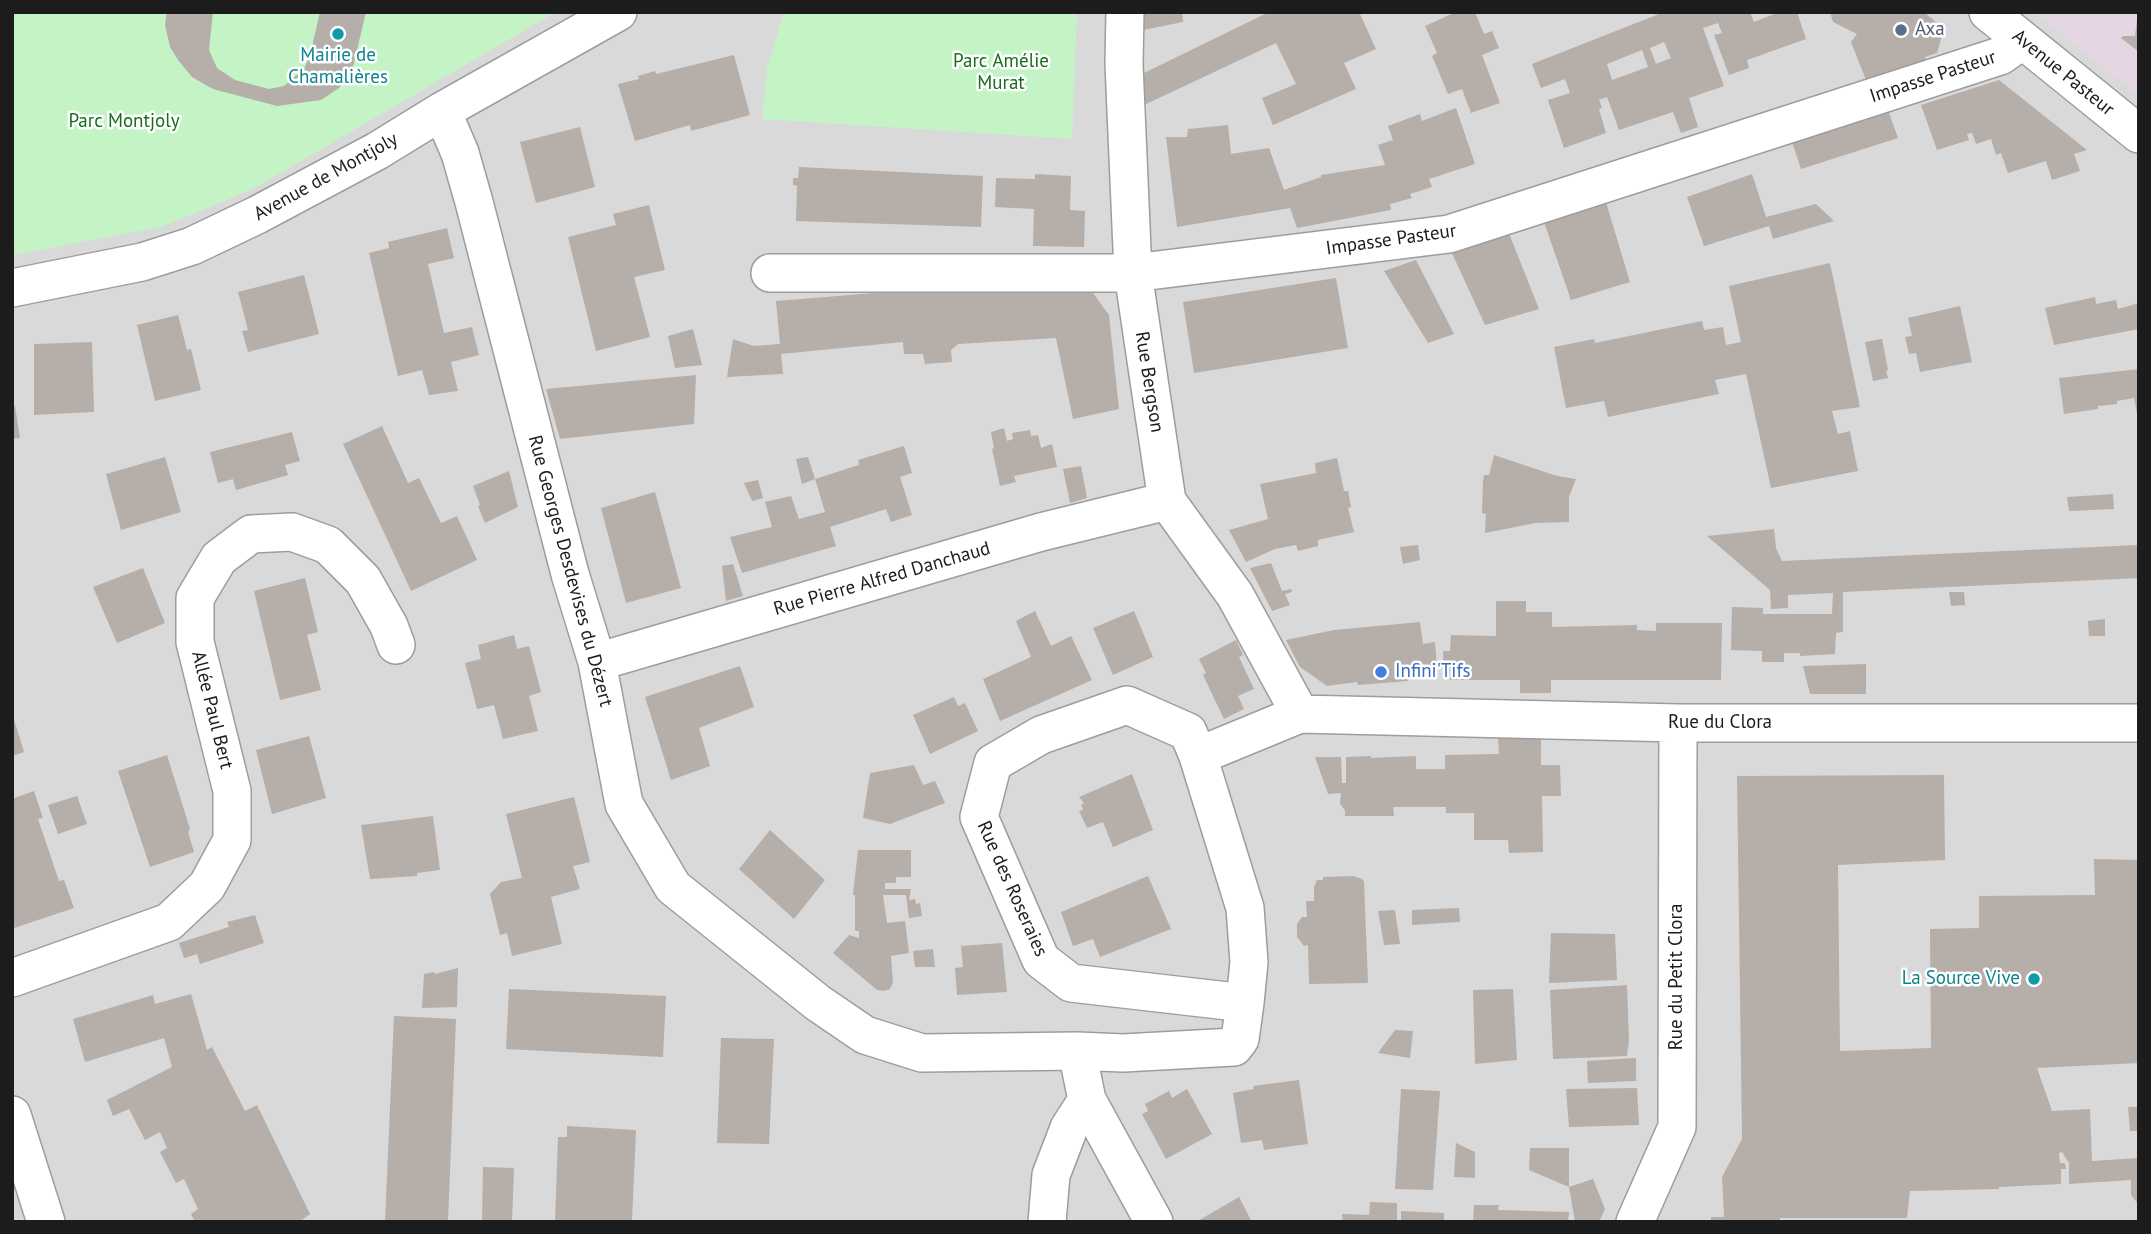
<!DOCTYPE html>
<meta charset="utf-8">
<style>
body{margin:0}
#map{position:relative;width:2151px;height:1234px;overflow:hidden;background:#ede9e3;font-family:"PT Sans",sans-serif}
canvas{display:block}
.frame{position:absolute;inset:0;border:14px solid #1c1c1c;pointer-events:none}
</style>
<div id="map">
<canvas width="2151" height="1234"></canvas>
<div class="frame"></div>
</div>
<script>
const c = document.querySelector('canvas').getContext('2d');
c.lineJoin = 'round';
function fill(path, color) { c.fillStyle = color; c.fill(path, 'evenodd'); }
const toPath = rows => new Path2D(rows.map(r => 'M' + r).join(''));
function trace(path, color, width, dash) { c.strokeStyle = color; c.lineWidth = width; c.lineCap = dash ? 'butt' : 'round'; c.setLineDash(dash || []); c.stroke(path); }
function write(font, color, halo, rows, align = 'center') {
  c.font = font + ' "PT Sans",sans-serif'; c.lineWidth = 5; c.setLineDash([]); c.textBaseline = 'middle'; c.strokeStyle = halo; c.fillStyle = color; for (const [text, x, y, turn = 0] of rows) {
    c.save(); c.translate(x, y); c.rotate((+turn || 0) * Math.PI / 180); c.textAlign = isNaN(turn) ? turn : align; if (halo) c.strokeText(text, 0, 0); c.fillText(text, 0, 0); c.restore();
  }
}
fill(toPath([
 [12,12,2139,12,2139,1222,12,1222]
]), '#dad9d9');
fill(toPath([
 [2034,12,2139,12,2139,96]
]), '#e5d6e3');
fill(toPath([
 [12,12,556,12,251,190,161,227,12,255],
 [784,12,1077,12,1072,139,762,119,767,69]
]), '#c4f3c6');
fill(toPath([
 [167,12,213,12,209,50,217,68,235,80,269,89,284,86,304,69,310,55,320,12,366,12,353,67,339,88,321,100,277,106,213,89,192,77,178,60,170,47,165,25],
 [1143,12,1182,12,1183,22,1143,30],
 [1269,12,1359,12,1376,49,1344,63,1356,89,1273,125,1262,98,1296,84,1276,43,1144,105,1144,73],
 [1456,12,1475,12,1484,34,1492,31,1499,48,1482,55,1500,103,1471,113,1462,89,1448,94,1432,56,1437,53,1425,26],
 [1664,12,1750,12,1754,22,1779,12,1797,12,1806,39,1747,60,1749,68,1729,75,1714,35,1722,33,1718,23,1703,28,1724,86,1689,98,1698,127,1681,133,1673,112,1619,130,1607,97,1599,100,1602,108,1599,109,1606,133,1564,148,1548,100,1570,93,1565,79,1541,88,1532,64],
 [1664,42,1671,58,1656,64,1650,48],
 [1642,50,1648,67,1612,80,1607,64],
 [1830,12,1924,12,1944,29,1937,53,1925,57,1926,60,1866,80,1851,42,1857,34,1833,22],
 [2137,20,2139,20,2139,52,2121,38,2123,36,2135,36],
 [734,55,750,115,691,131,690,125,635,141,618,84,639,79,638,76,655,71,656,74],
 [1999,80,2087,150,2074,154,2080,171,2052,180,2046,161,2008,173,2001,153,1996,155,1991,139,1976,144,1972,133,1967,134,1969,140,1937,150,1921,105],
 [1456,108,1475,164,1429,179,1432,187,1410,194,1412,198,1390,204,1391,210,1297,228,1290,208,1177,227,1166,137,1187,137,1188,129,1228,125,1231,154,1269,148,1284,190,1321,177,1321,175,1385,165,1378,145,1393,140,1388,126,1420,114,1422,121],
 [1888,110,1898,138,1801,169,1792,142],
 [580,127,595,187,536,203,520,142],
 [799,167,983,176,981,227,796,221,797,186,793,185,793,178,798,178],
 [1035,174,1071,176,1070,210,1085,211,1084,247,1033,246,1034,209,995,207,996,178,1035,179],
 [1752,174,1766,217,1816,204,1834,221,1773,239,1769,226,1704,246,1687,197],
 [1605,199,1630,282,1571,300,1543,219],
 [649,205,665,270,634,277,650,337,596,351,568,237,616,225,613,214],
 [447,228,454,258,428,264,444,333,472,327,479,355,451,362,458,391,429,395,422,370,398,376,369,253,389,248,388,242],
 [1508,231,1539,309,1485,325,1451,251],
 [1416,260,1454,334,1428,343,1384,271],
 [1830,263,1860,407,1832,411,1838,434,1850,431,1858,471,1771,488,1746,374,1715,380,1719,394,1608,417,1604,401,1566,408,1554,347,1594,339,1595,343,1702,321,1704,330,1723,327,1726,345,1741,342,1729,286],
 [304,275,319,334,248,352,242,331,248,330,238,292],
 [1336,278,1348,348,1194,373,1183,302],
 [942,283,953,291,1045,285,1090,289,1109,315,1119,409,1073,419,1056,338,958,344,951,350,952,362,925,364,923,354,904,354,903,342,781,354,783,374,727,377,733,339,754,346,780,344,776,301,899,291],
 [2095,297,2096,304,2116,300,2118,309,2139,303,2139,329,2054,345,2045,308],
 [1960,306,1972,362,1920,372,1916,353,1909,354,1905,337,1912,336,1908,318],
 [178,315,187,350,191,349,201,390,155,401,137,325],
 [693,329,702,365,675,368,668,336],
 [1882,339,1888,370,1886,371,1888,378,1873,381,1865,342],
 [92,342,94,412,34,415,34,344],
 [2139,369,2139,423,2134,398,2117,401,2117,404,2098,406,2098,409,2064,414,2059,378],
 [696,375,694,424,560,439,546,389],
 [12,406,15,406,20,438,12,439],
 [382,426,408,483,419,478,441,523,457,516,477,560,411,591,343,444],
 [1004,428,1007,441,1013,439,1012,433,1030,430,1031,436,1038,435,1041,448,1052,444,1057,467,1014,476,1016,482,1000,486,992,449,994,448,991,432],
 [292,432,300,461,285,465,288,475,236,490,233,479,218,483,210,452],
 [904,446,912,473,900,477,912,515,891,522,886,509,830,527,836,546,742,573,730,537,772,527,765,502,791,496,799,519,825,512,815,479,802,484,796,459,808,457,815,479,859,465,858,460],
 [1494,455,1557,476,1576,479,1569,497,1569,522,1535,523,1485,533,1486,514,1482,513,1483,481,1484,475,1489,475],
 [165,457,181,512,121,530,106,474],
 [1337,458,1344,491,1348,491,1351,507,1348,508,1354,532,1318,540,1318,546,1298,551,1296,545,1275,549,1246,562,1229,530,1268,519,1260,484,1316,473,1315,463],
 [1081,466,1087,498,1070,503,1063,469],
 [509,471,518,507,485,523,478,506,480,505,473,486],
 [758,480,763,498,752,501,744,483],
 [655,492,681,588,626,603,601,508],
 [2113,494,2114,509,2069,511,2067,497],
 [1774,529,1776,548,1782,561,2139,545,2139,578,1843,592,1843,632,1836,633,1835,654,1800,656,1800,653,1784,653,1784,662,1762,662,1762,651,1731,650,1732,607,1763,608,1763,614,1832,614,1833,593,1788,595,1788,608,1771,609,1770,590,1707,536],
 [1418,545,1420,560,1403,564,1400,547],
 [1271,563,1282,591,1291,589,1292,592,1285,594,1290,605,1272,611,1250,568],
 [733,564,743,596,726,601,722,566],
 [143,568,165,623,117,643,93,587],
 [305,578,318,632,307,635,321,690,280,700,254,591],
 [1949,592,1964,592,1965,605,1951,606],
 [1496,601,1526,601,1526,612,1552,612,1552,627,1637,625,1637,630,1656,631,1656,623,1722,623,1721,680,1551,680,1551,693,1520,693,1520,680,1450,680,1450,673,1444,671,1443,651,1450,651,1451,635,1496,636],
 [1035,611,1051,646,1071,636,1092,680,1000,721,983,679,1031,657,1016,621],
 [1134,611,1153,657,1113,675,1093,628],
 [2105,619,2105,636,2089,636,2088,621],
 [1420,622,1423,644,1435,642,1437,669,1425,669,1425,674,1407,676,1408,681,1358,685,1357,682,1327,686,1300,667,1286,640,1334,630],
 [514,635,517,649,529,646,541,692,529,696,538,731,503,739,494,705,477,709,465,663,481,659,478,645],
 [1236,640,1243,655,1239,657,1254,689,1238,696,1244,709,1224,719,1203,675,1206,673,1199,659],
 [1866,664,1866,694,1810,694,1803,666],
 [740,666,754,707,699,728,710,766,671,780,645,697],
 [954,697,958,706,965,703,978,731,930,754,913,715],
 [13,716,24,752,12,756,12,717],
 [309,736,326,798,272,814,256,750],
 [1541,736,1541,765,1560,765,1561,796,1542,796,1543,852,1509,853,1508,840,1474,840,1474,813,1446,813,1446,807,1393,807,1394,816,1345,816,1345,810,1340,804,1341,793,1328,794,1315,757,1341,757,1342,783,1346,783,1346,757,1371,756,1371,758,1416,756,1416,769,1445,769,1445,755,1499,754,1498,737],
 [167,755,190,829,188,832,194,852,150,867,118,771],
 [914,765,923,785,935,781,945,803,890,824,863,818,870,773],
 [1132,774,1153,830,1113,847,1103,822,1087,828,1079,811,1083,810,1081,805,1084,803,1079,797],
 [1944,775,1945,860,1838,865,1840,1051,1931,1048,1930,929,1979,928,1979,896,2095,895,2094,859,2139,860,2139,1063,2037,1068,2052,1111,2090,1109,2092,1161,2139,1158,2139,1205,2131,1195,2131,1180,2069,1184,2069,1163,2062,1152,2059,1153,2060,1163,2065,1163,2066,1169,2061,1169,2061,1184,1999,1187,1999,1189,1910,1191,1907,1218,1780,1218,1780,1222,1711,1222,1711,1217,1724,1217,1722,1177,1742,1139,1737,776],
 [34,791,43,818,38,819,59,881,64,880,74,908,14,928,12,799],
 [77,796,87,824,58,834,48,805],
 [574,797,590,862,573,866,580,889,551,897,562,944,512,956,507,933,500,935,490,894,501,882,522,878,506,814],
 [433,816,440,870,417,873,417,876,370,879,361,825],
 [770,830,825,880,794,919,739,869],
 [858,850,911,850,911,877,896,877,896,883,885,883,885,889,911,889,909,900,915,899,916,904,920,903,922,916,909,918,906,895,883,895,887,923,905,921,909,953,891,956,893,982,890,989,884,991,877,990,833,953,849,935,859,938,859,931,855,931,855,895,853,895],
 [1148,876,1171,929,1100,957,1093,939,1073,946,1061,912],
 [1353,876,1362,879,1364,882,1368,983,1309,984,1308,945,1304,946,1297,937,1297,924,1302,917,1307,917,1306,901,1314,901,1314,887,1317,880,1323,880,1323,877],
 [1459,908,1460,922,1412,925,1412,910],
 [1395,910,1400,944,1384,945,1378,911],
 [255,915,264,943,200,964,197,954,184,958,179,943,229,927,227,922],
 [1551,933,1615,934,1617,980,1549,983],
 [1002,943,1007,992,957,995,955,968,963,967,961,946],
 [933,949,935,967,915,967,913,951],
 [458,968,457,1007,422,1008,424,974,434,972,435,974],
 [1627,985,1629,1040,1627,1056,1553,1059,1550,990],
 [509,989,666,996,663,1057,506,1049],
 [1513,989,1517,1060,1475,1064,1473,990],
 [191,994,207,1050,212,1047,245,1111,257,1105,310,1214,299,1222,195,1222,191,1214,198,1209,184,1179,176,1183,160,1152,167,1148,160,1132,145,1140,129,1109,113,1116,107,1100,172,1067,164,1038,85,1062,73,1019,153,995,155,1004],
 [394,1016,456,1019,448,1222,385,1222],
 [1395,1030,1413,1031,1410,1058,1378,1053],
 [721,1038,774,1039,769,1144,717,1143],
 [1636,1058,1636,1081,1588,1083,1587,1061],
 [1299,1080,1308,1144,1264,1150,1262,1140,1241,1143,1233,1093,1254,1089,1253,1086],
 [1637,1088,1639,1125,1569,1127,1566,1089],
 [1187,1089,1212,1134,1166,1159,1142,1114,1148,1111,1145,1104,1169,1091,1172,1098],
 [1401,1089,1440,1091,1433,1190,1395,1189],
 [2128,1107,2139,1107,2139,1131,2130,1131],
 [567,1126,636,1130,632,1222,555,1222,558,1137,567,1137],
 [1456,1143,1475,1152,1475,1178,1454,1177],
 [1530,1148,1569,1148,1569,1187,1529,1170],
 [483,1167,514,1168,512,1222,482,1222],
 [1593,1179,1605,1209,1599,1222,1575,1222,1569,1187],
 [1239,1197,1252,1222,1196,1222],
 [1370,1202,1397,1203,1397,1222,1343,1222,1342,1214,1369,1215],
 [1474,1205,1499,1205,1498,1210,1569,1212,1568,1222,1473,1222],
 [1401,1211,1444,1213,1444,1222,1401,1222]
]), '#b5aea9');
const minor = toPath([
 [1125,12,1124,64,1133,273,1167,501,1235,595,1300,714],
 [1988,12,2139,134],
 [442,111,460,153,474,202,570,574,597,662,624,804,673,887,818,1003,865,1035,922,1053,1077,1051,1087,1100,1154,1222],
 [770,273,1133,273,1449,234,2000,56,2023,40],
 [12,288,142,262,192,246,257,215,377,151,442,111,618,12],
 [597,662,1041,532,1167,501],
 [1198,756,1300,714,1678,723,2139,723],
 [12,978,169,922,207,886,232,840,232,791,195,642,195,598,219,558,251,534,292,532,328,545,363,580,389,626,396,645],
 [1077,1051,1123,1053,1234,1047,1240,1039,1245,1003,1249,962,1245,908,1198,756,1188,732,1127,705,1041,735,993,763,979,817,1041,960,1071,983,1245,1003],
 [12,1115,46,1222],
 [1047,1222,1051,1175,1069,1128,1087,1100],
 [1635,1222,1677,1127,1678,723]
]);
trace(minor, '#9d9d9d', 40);
trace(minor, '#fff', 37);
for (const [x, y, r, color] of [
 [1901,30,7,"#5c6f8a"],
 [338,34,7,"#0f9aa8"],
 [1381,672,7,"#3f7fe0"],
 [2034,979,7,"#0f9aa8"]
]) { const dot = new Path2D(); dot.arc(x, y, r, 0, 2 * Math.PI); c.fillStyle = color; c.fill(dot); trace(dot, '#fff', 2.5); }
write('19px', '#4e5e75', '#fff', [
 ["Axa",1915,30]
], 'left');
write('19px', '#0d838f', '#fff', [
 ["Mairie de",338,56],
 ["Chamalières",338,78],
 ["La Source Vive",2020,979,"right"]
]);
write('19px', '#176e1a', '#fff', [
 ["Parc Amélie",1001,62],
 ["Murat",1001,84],
 ["Parc Montjoly",124,122]
]);
write('19px', '#1c1c1c', '#fff', [
 ["Avenue Pasteur",2063,73,39],
 ["Impasse Pasteur",1933,77,-18],
 ["Avenue de Montjoly",326,177,-29],
 ["Impasse Pasteur",1391,240,-8],
 ["Rue Bergson",1149,382,81],
 ["Rue Georges Desdevises du Dézert",570,571,75],
 ["Rue Pierre Alfred Danchaud",882,579,-16],
 ["Allée Paul Bert",212,710,76],
 ["Rue du Clora",1720,723],
 ["Rue des Roseraies",1012,889,66],
 ["Rue du Petit Clora",1677,977,-90]
]);
write('19px', '#366cbe', '#fff', [
 ["Infini'Tifs",1395,672]
], 'left');
</script>
